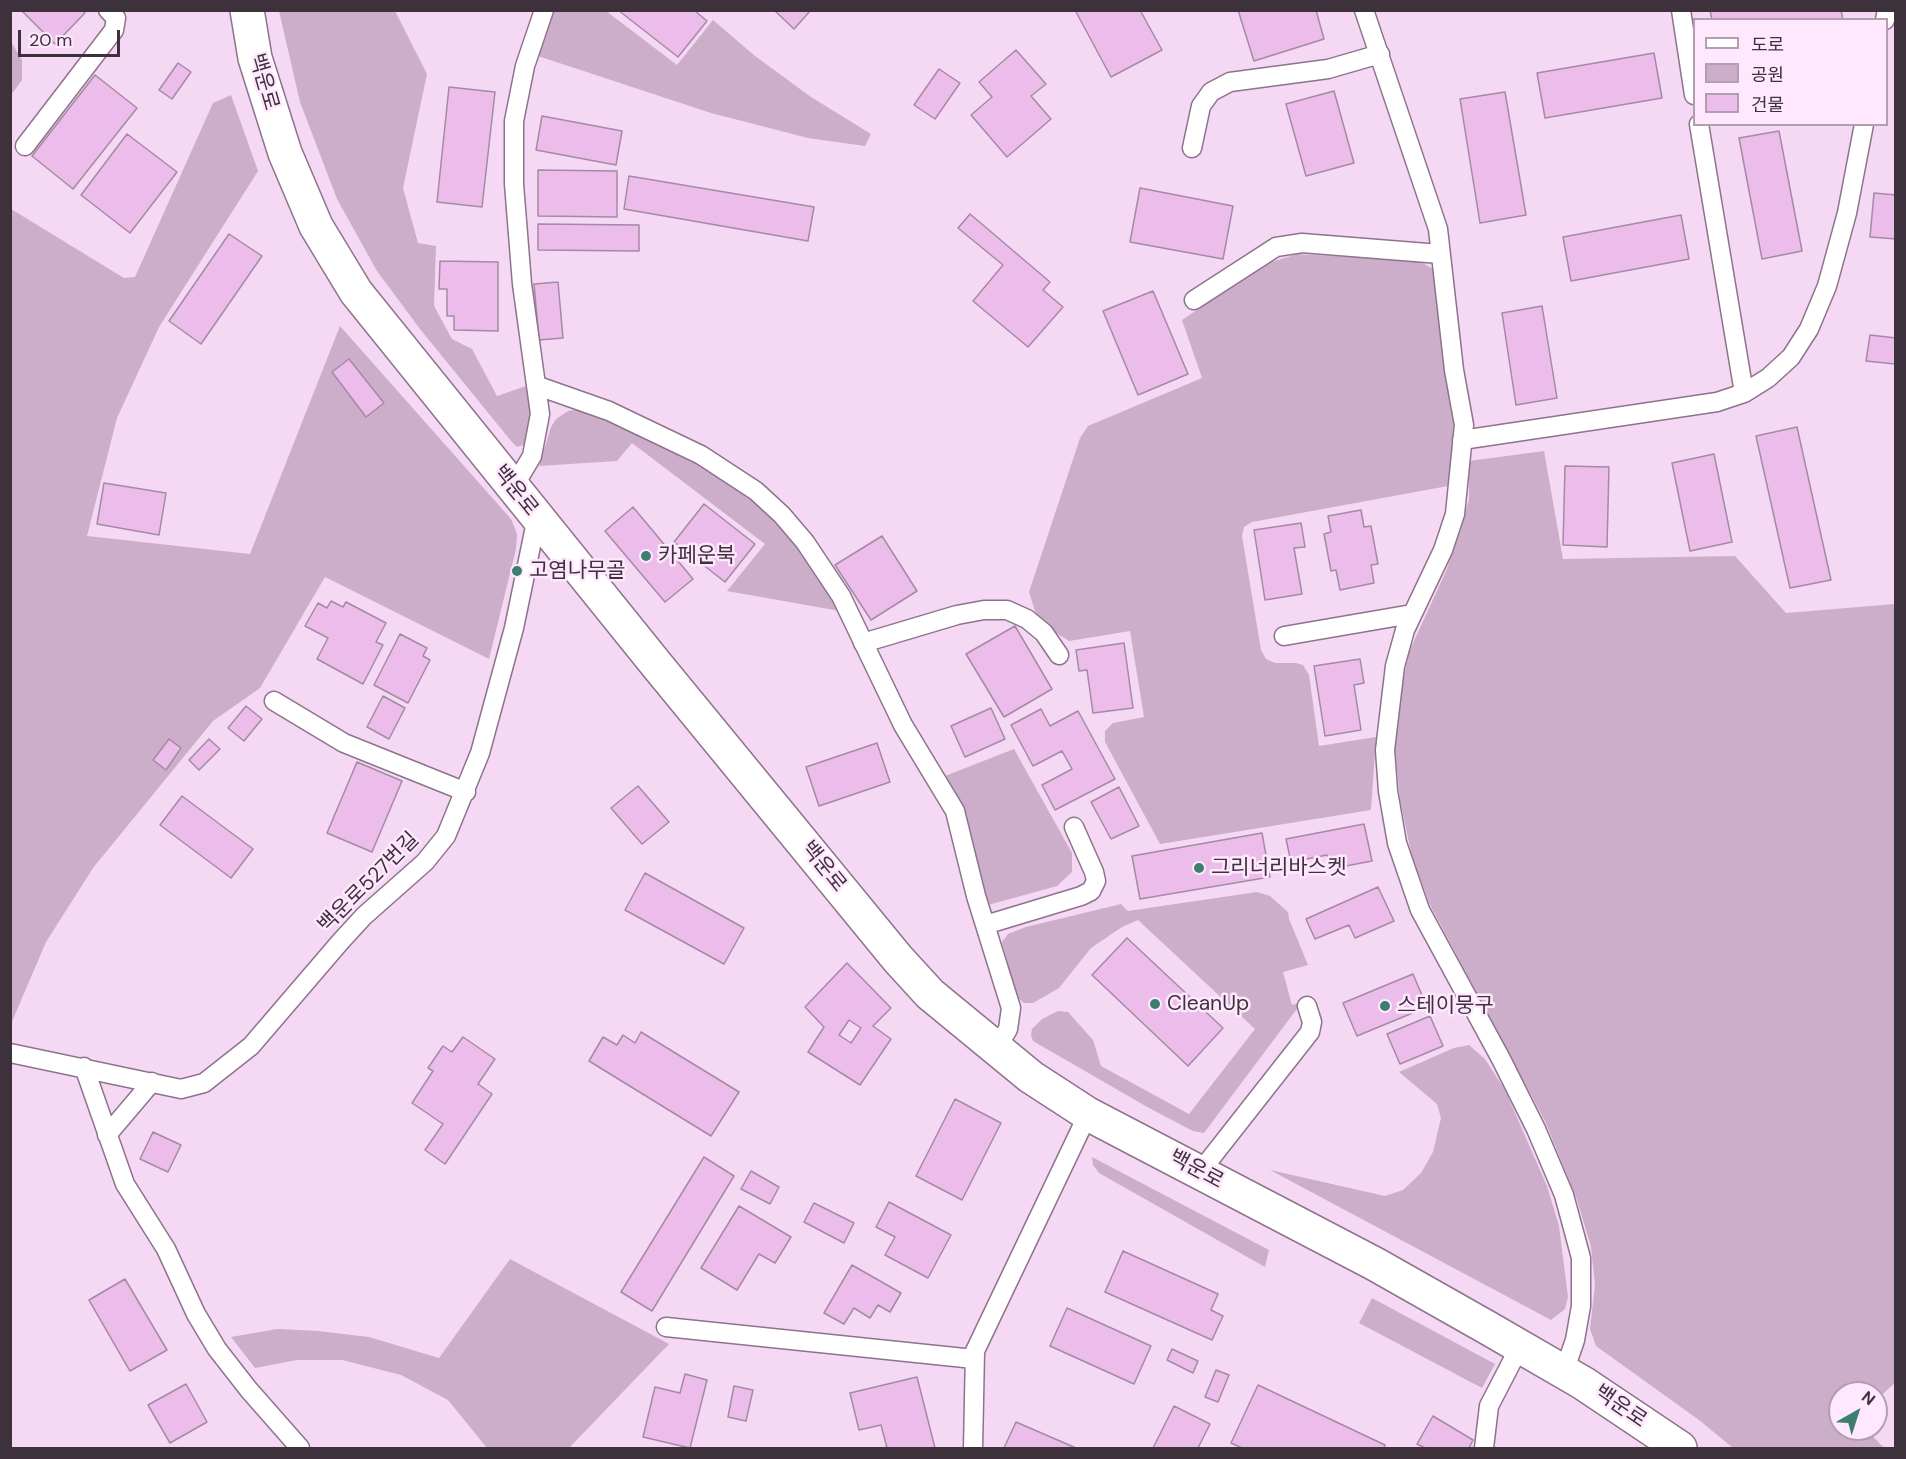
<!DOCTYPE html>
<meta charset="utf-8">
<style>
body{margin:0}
#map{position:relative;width:1906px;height:1459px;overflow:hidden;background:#f5d8f4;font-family:"DM Sans","Noto Sans KR",sans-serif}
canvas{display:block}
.frame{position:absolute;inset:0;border:12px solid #3d323c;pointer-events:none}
.legend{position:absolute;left:1693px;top:18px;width:195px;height:108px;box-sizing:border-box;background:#ffe8fe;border:2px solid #b19fb0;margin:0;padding:8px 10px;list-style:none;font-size:18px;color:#3d323c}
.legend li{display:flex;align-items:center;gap:12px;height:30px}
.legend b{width:30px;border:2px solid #b19fb0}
.north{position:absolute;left:1828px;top:1381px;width:60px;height:60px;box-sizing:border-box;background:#ffe8fe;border:2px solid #b19fb0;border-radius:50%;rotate:39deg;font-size:16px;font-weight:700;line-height:24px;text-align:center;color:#3d323c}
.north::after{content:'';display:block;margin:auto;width:21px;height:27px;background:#3c7f71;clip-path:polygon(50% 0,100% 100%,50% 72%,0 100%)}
.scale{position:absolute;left:18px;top:30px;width:102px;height:27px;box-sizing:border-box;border:3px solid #3d323c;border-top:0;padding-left:8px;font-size:18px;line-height:21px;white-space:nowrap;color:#3d323c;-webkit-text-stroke:4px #ffe8fe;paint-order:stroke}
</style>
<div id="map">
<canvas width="1906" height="1459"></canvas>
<div class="frame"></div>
<ul class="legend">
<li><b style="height:8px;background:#fff"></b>도로</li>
<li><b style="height:16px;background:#ccaecb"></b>공원</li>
<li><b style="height:16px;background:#ecbceb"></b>건물</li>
</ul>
<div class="north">N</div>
<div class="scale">20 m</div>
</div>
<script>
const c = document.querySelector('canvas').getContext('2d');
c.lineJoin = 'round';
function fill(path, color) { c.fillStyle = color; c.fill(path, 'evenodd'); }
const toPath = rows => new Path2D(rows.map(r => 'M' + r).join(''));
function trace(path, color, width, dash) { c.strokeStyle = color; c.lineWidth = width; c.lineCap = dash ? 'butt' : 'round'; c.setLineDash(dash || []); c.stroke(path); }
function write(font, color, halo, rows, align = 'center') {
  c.font = font + ' "DM Sans","Noto Sans KR",sans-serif'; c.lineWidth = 5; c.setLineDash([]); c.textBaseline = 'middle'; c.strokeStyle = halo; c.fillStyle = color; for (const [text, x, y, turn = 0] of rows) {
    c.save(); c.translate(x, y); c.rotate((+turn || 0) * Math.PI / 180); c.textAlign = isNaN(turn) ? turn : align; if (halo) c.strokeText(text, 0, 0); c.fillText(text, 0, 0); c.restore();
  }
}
fill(toPath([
 [279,11,395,11,427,74,403,188,418,243,436,246,434,306,452,339,472,349,497,396,529,385,535,409,529,438,524,445,517,447,511,441,420,329,377,271,337,199,300,102],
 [554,11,606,11,677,65,713,20,755,56,811,97,871,134,865,146,808,138,711,113,538,56,550,15],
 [10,40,22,60,22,80,11,95],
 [231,95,258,171,159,327,117,418,87,536,250,554,340,326,511,519,517,534,516,549,489,659,325,577,260,688,213,721,93,868,46,942,11,1024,11,209,124,278,135,277,213,103],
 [1297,254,1417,260,1433,269,1456,440,1448,486,1252,522,1244,527,1242,536,1261,650,1266,659,1275,663,1296,663,1303,665,1309,675,1319,746,1376,737,1371,810,1160,844,1105,742,1105,731,1113,723,1144,717,1130,631,1069,641,1045,626,1035,611,1029,592,1080,438,1088,426,1202,378,1182,320,1265,264],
 [581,409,596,414,710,468,766,508,809,557,840,611,727,591,765,544,632,443,617,461,539,466,551,427,556,419,568,411],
 [1544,451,1563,559,1735,556,1786,613,1895,604,1895,1383,1876,1400,1876,1393,1840,1393,1840,1429,1866,1429,1884,1448,1733,1448,1699,1420,1596,1346,1590,1329,1595,1285,1591,1247,1577,1200,1545,1121,1429,903,1411,852,1400,800,1395,749,1400,696,1409,652,1446,571,1461,529,1469,499,1469,461],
 [1014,749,1072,853,1072,872,1057,886,988,905,963,812,945,776],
 [1257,892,1270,896,1288,912,1289,919,1308,965,1283,972,1292,1005,1302,1002,1204,1133,1193,1131,1149,1108,1033,1041,1031,1035,1032,1029,1042,1019,1058,1011,1068,1012,1093,1040,1101,1066,1189,1114,1255,1029,1138,920,1122,927,1091,948,1059,988,1033,1003,1024,1003,1017,997,1002,942,1008,934,1026,927,1121,904,1128,911],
 [1469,1045,1485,1059,1505,1090,1547,1186,1559,1226,1568,1297,1565,1309,1551,1320,1270,1170,1385,1196,1403,1190,1421,1173,1433,1152,1441,1118,1437,1104,1399,1072,1454,1048],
 [1092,1157,1269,1250,1265,1267,1099,1173,1093,1165],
 [510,1259,669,1344,569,1448,487,1448,448,1400,401,1375,342,1360,297,1360,255,1368,231,1337,277,1329,318,1331,369,1337,439,1358],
 [1372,1298,1495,1364,1482,1388,1359,1323]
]), '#ccaecb');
const building = toPath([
 [21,10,82,10,85,13,55,44,21,10],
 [618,10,694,10,707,21,678,57,618,10],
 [774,10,811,10,794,29,774,10],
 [1075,10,1140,10,1162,50,1111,77,1075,10],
 [1238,10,1316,10,1324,39,1254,61,1238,10],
 [1710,10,1841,10,1843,20,1712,20,1710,10],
 [1016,50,1046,84,1031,96,1051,119,1007,157,971,115,992,97,979,82,1016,50],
 [1654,53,1662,98,1545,118,1537,73,1654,53],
 [178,63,191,72,172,99,159,90,178,63],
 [939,69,960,83,935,119,914,105,939,69],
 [95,75,137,108,73,189,32,156,95,75],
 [449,87,495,92,482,207,437,202,449,87],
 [1334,91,1354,163,1306,176,1286,104,1334,91],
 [1505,92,1526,215,1480,223,1460,99,1505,92],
 [542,116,622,131,616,165,536,150,542,116],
 [1779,131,1802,251,1762,259,1739,138,1779,131],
 [127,134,177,172,130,233,81,195,127,134],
 [538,170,617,171,617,217,538,216,538,170],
 [629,176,814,207,808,241,624,209,629,176],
 [1140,188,1233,206,1223,259,1130,242,1140,188],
 [1874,193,1896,195,1896,239,1870,237,1874,193],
 [970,214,1050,282,1043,290,1063,307,1028,347,973,301,1003,265,958,228,970,214],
 [1681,215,1689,259,1571,281,1563,237,1681,215],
 [538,224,639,225,639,251,538,250,538,224],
 [229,234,262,256,201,344,169,321,229,234],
 [440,261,498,262,498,331,454,330,454,316,447,316,447,289,439,289,440,261],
 [558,282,563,338,539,340,534,284,558,282],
 [1153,291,1188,374,1138,395,1103,311,1153,291],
 [1542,306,1557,398,1516,405,1502,313,1542,306],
 [1870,335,1896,338,1895,364,1866,361,1870,335],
 [349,359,384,403,366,417,332,372,349,359],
 [1797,427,1831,580,1790,588,1756,436,1797,427],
 [1714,454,1732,542,1690,551,1672,463,1714,454],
 [1565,466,1609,467,1607,547,1563,545,1565,466],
 [104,483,166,493,159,535,97,524,104,483],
 [704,504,755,544,725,582,674,542,704,504],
 [633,507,693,579,665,602,605,531,633,507],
 [1361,510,1364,527,1371,526,1378,564,1371,565,1374,583,1340,590,1336,570,1331,571,1324,534,1331,532,1328,516,1361,510],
 [1301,523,1305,547,1294,548,1302,594,1265,600,1254,530,1301,523],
 [882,536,917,591,871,620,835,565,882,536],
 [331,601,343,607,346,602,386,623,376,642,383,645,363,684,317,659,328,638,305,626,318,603,327,608,331,601],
 [1015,626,1052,689,1004,717,966,654,1015,626],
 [400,634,427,648,423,656,430,660,408,703,374,685,400,634],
 [1124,643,1133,708,1093,713,1087,670,1079,671,1076,650,1124,643],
 [1360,659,1364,683,1354,685,1361,730,1325,736,1314,666,1360,659],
 [383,696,405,708,389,739,367,727,383,696],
 [246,706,262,719,244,741,228,728,246,706],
 [991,708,1005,739,965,757,951,726,991,708],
 [1041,709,1050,726,1078,711,1115,779,1055,810,1042,785,1072,769,1062,751,1033,766,1011,725,1041,709],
 [169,739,181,748,166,770,153,760,169,739],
 [209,739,220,749,199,770,189,760,209,739],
 [877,743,890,782,819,806,806,767,877,743],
 [357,762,402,781,372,852,327,833,357,762],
 [638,786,669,822,642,844,611,808,638,786],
 [1119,787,1139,826,1111,839,1091,802,1119,787],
 [182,796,253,849,231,878,160,825,182,796],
 [1364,824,1372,861,1330,869,1327,855,1291,862,1286,839,1364,824],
 [1262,833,1270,877,1140,899,1132,856,1262,833],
 [645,873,744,928,724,964,625,910,645,873],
 [1378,887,1394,921,1355,938,1349,925,1315,939,1306,919,1378,887],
 [1127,938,1223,1028,1188,1066,1092,975,1127,938],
 [847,963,891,1008,873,1026,891,1039,860,1085,808,1052,824,1027,805,1007,847,963],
 [849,1020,861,1028,851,1043,839,1035,849,1020],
 [1413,974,1427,1007,1357,1036,1343,1003,1413,974],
 [1430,1016,1443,1046,1400,1064,1387,1034,1430,1016],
 [641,1032,739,1092,711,1136,589,1061,603,1037,617,1045,623,1035,635,1043,641,1032],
 [463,1037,495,1059,478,1084,492,1094,445,1164,425,1150,443,1124,412,1103,433,1071,428,1068,443,1046,452,1052,463,1037],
 [955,1099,1001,1123,962,1200,916,1176,955,1099],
 [153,1132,181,1145,168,1172,140,1159,153,1132],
 [704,1157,734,1176,652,1311,621,1292,704,1157],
 [751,1171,779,1187,770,1204,741,1189,751,1171],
 [889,1202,951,1235,928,1278,885,1255,895,1237,876,1227,889,1202],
 [814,1203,854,1223,844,1243,804,1222,814,1203],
 [739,1206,791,1237,775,1263,759,1254,737,1290,701,1268,739,1206],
 [1123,1251,1218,1294,1211,1310,1223,1316,1212,1340,1105,1292,1123,1251],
 [852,1265,901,1293,890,1312,878,1305,870,1318,854,1308,844,1324,824,1313,852,1265],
 [125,1279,167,1350,130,1371,89,1300,125,1279],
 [1067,1308,1151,1346,1134,1384,1050,1346,1067,1308],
 [1172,1349,1198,1361,1193,1373,1167,1360,1172,1349],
 [1216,1370,1229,1375,1218,1402,1205,1397,1216,1370],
 [685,1374,707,1380,690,1448,643,1437,655,1387,680,1393,685,1374],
 [917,1377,935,1448,887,1448,881,1425,859,1430,850,1393,917,1377],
 [186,1384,207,1422,170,1443,148,1405,186,1384],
 [1258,1385,1385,1445,1384,1448,1242,1448,1231,1443,1258,1385],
 [734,1386,753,1390,746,1421,728,1417,734,1386],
 [1174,1406,1210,1424,1198,1448,1153,1448,1174,1406],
 [1433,1416,1473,1440,1469,1448,1425,1448,1417,1444,1433,1416],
 [1016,1422,1076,1448,1004,1448,1016,1422]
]);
fill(building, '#ecbceb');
trace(building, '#a48aa3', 1.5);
const lane = toPath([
 [1364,10,1438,229,1454,370,1464,425,1455,514,1443,550,1405,630,1395,666,1385,750,1388,791,1397,843,1420,910,1501,1059,1536,1129,1564,1195,1581,1258,1581,1306,1575,1340,1564,1372],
 [1681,10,1694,95],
 [1885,20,1887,10],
 [1699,124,1744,393],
 [25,146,114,30,116,18,108,10],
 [1192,148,1201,106,1211,92,1230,82,1328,69,1380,54],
 [1194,300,1276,247,1302,243,1440,254],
 [538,386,609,411,701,455,756,491,782,515,805,542,841,596,903,725,955,811,976,896,1011,1008,1008,1029,996,1049],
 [1462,440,1717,402,1744,393,1768,378,1791,357,1809,329,1827,286,1847,213,1864,124],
 [513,488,532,456,540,414,522,284,514,184,514,121,525,66,544,10],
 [1284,636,1412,614],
 [863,643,957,615,984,610,1007,610,1027,619,1044,633,1059,655],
 [274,701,344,743,466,792],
 [985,925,1081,896,1091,891,1096,881,1094,872,1074,827],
 [10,1053,181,1089,204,1083,251,1046,341,941,364,916,425,862,446,836,480,753,514,628,537,517],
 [84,1067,125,1184,166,1249,196,1314,217,1349,249,1390,300,1448],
 [107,1135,152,1082],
 [1200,1172,1310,1032,1312,1022,1307,1006],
 [666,1327,974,1359],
 [973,1448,975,1351,1088,1114],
 [1484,1448,1489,1406,1520,1346]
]);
const secondary = toPath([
 [247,10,255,58,285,153,316,226,356,292,656,664,898,959,930,994,1031,1077,1088,1114,1375,1264,1488,1328,1583,1383,1680,1448]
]);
trace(lane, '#8d738c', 21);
trace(secondary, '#8d738c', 36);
trace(lane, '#fff', 18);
trace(secondary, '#fff', 33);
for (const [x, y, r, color] of [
 [646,556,6,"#3c7f71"],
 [517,571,6,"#3c7f71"],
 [1199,868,6,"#3c7f71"],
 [1155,1004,6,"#3c7f71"],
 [1385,1006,6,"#3c7f71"]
]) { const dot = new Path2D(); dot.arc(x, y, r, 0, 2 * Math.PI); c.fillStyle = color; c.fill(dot); trace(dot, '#ffe8fe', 2); }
write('21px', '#3d323c', '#ffe8fe', [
 ["백운로",263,82,74],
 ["백운로",515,491,51],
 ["백운로",823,867,51],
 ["백운로527번길",369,883,-45],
 ["백운로",1196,1170,28],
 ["백운로",1620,1407,34]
]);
write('21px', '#3d323c', '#ffe8fe', [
 ["카페운북",658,556],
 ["고염나무골",529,571],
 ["그리너리바스켓",1211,868],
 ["CleanUp",1167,1004],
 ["스테이뭉구",1397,1006]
], 'left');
</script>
